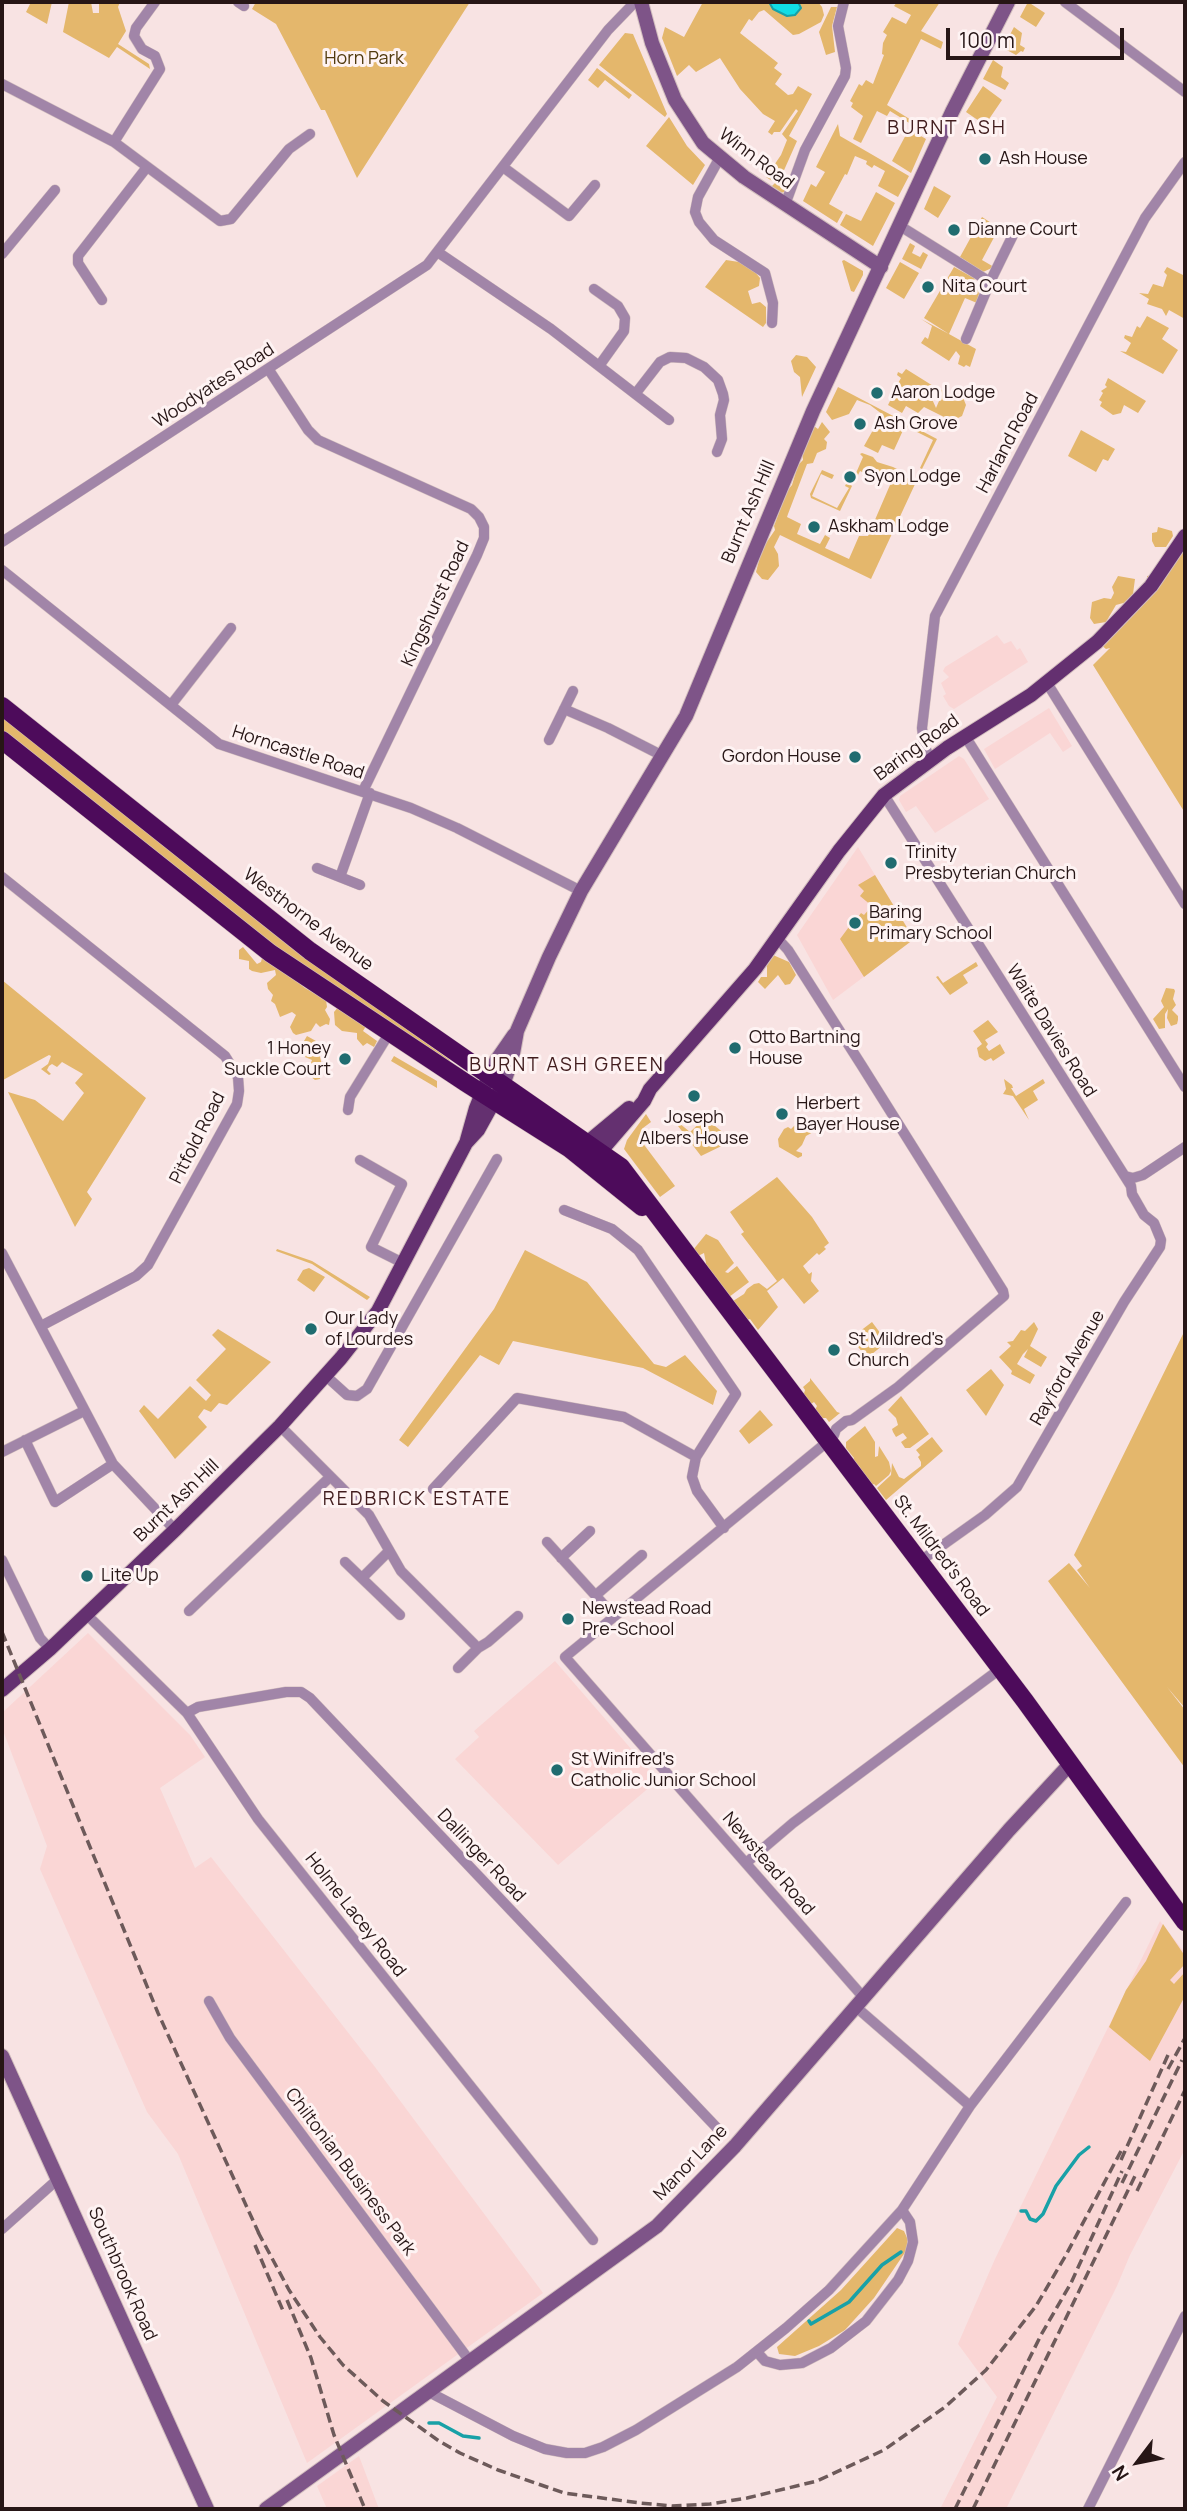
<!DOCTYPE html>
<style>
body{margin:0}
#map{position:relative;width:1187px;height:2511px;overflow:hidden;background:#f8e3e3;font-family:Manrope,sans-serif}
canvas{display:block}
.frame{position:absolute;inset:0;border:4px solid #271616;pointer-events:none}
.north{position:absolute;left:1103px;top:2427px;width:70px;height:70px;-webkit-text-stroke:5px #fef3f3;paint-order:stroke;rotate:238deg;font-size:19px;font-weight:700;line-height:28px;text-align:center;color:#271616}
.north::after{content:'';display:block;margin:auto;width:24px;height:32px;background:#271616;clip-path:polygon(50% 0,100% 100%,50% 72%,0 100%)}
.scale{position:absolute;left:946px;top:28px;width:178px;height:32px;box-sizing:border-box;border:4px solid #271616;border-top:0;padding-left:9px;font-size:21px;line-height:24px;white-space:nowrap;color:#271616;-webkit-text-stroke:5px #fef3f3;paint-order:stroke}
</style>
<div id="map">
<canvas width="1187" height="2511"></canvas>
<div class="frame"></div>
<div class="north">N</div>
<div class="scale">100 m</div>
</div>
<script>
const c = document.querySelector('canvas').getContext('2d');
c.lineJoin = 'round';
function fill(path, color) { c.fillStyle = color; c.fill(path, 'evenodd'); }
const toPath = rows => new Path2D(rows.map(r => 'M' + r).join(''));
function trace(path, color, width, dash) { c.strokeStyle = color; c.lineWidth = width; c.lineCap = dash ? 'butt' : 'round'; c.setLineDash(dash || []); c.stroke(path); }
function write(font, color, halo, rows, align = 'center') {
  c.font = font + ' Manrope,sans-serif'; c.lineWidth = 6; c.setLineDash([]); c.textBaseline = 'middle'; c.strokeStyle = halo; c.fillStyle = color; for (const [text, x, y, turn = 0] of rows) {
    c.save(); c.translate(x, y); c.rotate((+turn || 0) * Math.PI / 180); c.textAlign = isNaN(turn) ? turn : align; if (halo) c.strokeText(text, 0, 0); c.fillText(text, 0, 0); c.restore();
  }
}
fill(toPath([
 [997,635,1004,644,1011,641,1017,650,1020,648,1028,662,954,709,949,706,943,696,946,694,941,683,949,677,943,671,945,667],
 [1049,708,1072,746,1063,752,1050,733,995,769,984,749],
 [959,756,964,759,989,799,935,833,916,806,906,812,899,800,900,796],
 [858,847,914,939,833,1000,797,935],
 [88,1633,190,1735,205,1757,160,1788,195,1868,211,1857,375,2067,543,2293,307,2463,178,2154,147,2112,40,1869,47,1846,2,1728,3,1712],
 [555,1661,658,1780,558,1865,455,1759,479,1737,474,1731],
 [1160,1921,1185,1953,1185,2149,1130,2255,1117,2286,1006,2509,940,2509,997,2397,958,2344,995,2259],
 [359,2456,379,2509,327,2509,317,2486]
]), '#fad6d5');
fill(toPath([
 [31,2,52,2,47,24,26,12],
 [69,2,91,2,93,13,99,13,99,2,120,2,118,7,126,31,118,44,149,64,150,69,117,47,109,58,63,32],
 [256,2,470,2,357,178,325,110,321,110,276,24,252,9],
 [703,2,818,2,822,7,824,15,821,22,799,34,793,35,764,10,759,12,752,21,749,19,740,33,778,63,774,68,782,74,775,84,788,95,793,94,798,86,812,94,789,136,797,141,781,177,786,175,791,180,785,192,779,193,771,187,775,183,766,177,781,155,787,140,782,134,798,111,796,109,780,132,774,132,772,135,768,132,775,121,763,114,740,89,720,58,696,72,689,65,677,76,662,38,665,27,684,37],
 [897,2,940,2,921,31,943,42,941,49,921,39,887,105,929,131,927,134,890,111,887,116,877,111,861,143,853,139,863,116,851,107,853,103,850,101,859,84,862,86,866,80,873,84,884,55,882,54,883,43,887,35,883,32,892,17,906,24,911,15,894,6],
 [1028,2,1045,13,1036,27,1020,17],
 [831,7,837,7,832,26,835,52,826,55,819,32],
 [1014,27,1022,33,1020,45,1025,48,1023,52,1021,51,1016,55,1003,48],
 [625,33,633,34,667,114,665,117,599,65],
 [993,60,1003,67,1001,77,1009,83,1005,90,983,79],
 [597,68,632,95,629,99,605,80,598,88,588,80],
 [983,86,1002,100,985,125,966,112],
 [669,117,687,146,705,165,693,185,646,146],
 [838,124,840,136,909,176,898,197,878,186,885,171,874,165,872,168,866,164,867,161,855,156,847,175,845,174,829,204,843,212,837,223,803,201,811,184,816,187,825,172,816,167],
 [909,129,926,139,911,173,892,161],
 [934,186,951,196,938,218,924,209],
 [876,192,895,203,873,246,840,225,846,214,861,221],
 [982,217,999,228,982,260,994,267,983,272,960,257],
 [910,243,915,246,912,253,920,257,923,252,928,255,921,269,902,259],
 [726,260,739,262,755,272,760,278,759,286,748,291,752,304,760,302,766,307,766,323,763,327,705,287],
 [844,260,863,271,863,275,854,292,851,291,842,261],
 [900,262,919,273,904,299,886,288],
 [954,267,974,278,979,294,977,303,965,298,949,334,976,349,970,367,966,365,964,367,958,364,960,356,956,351,949,361,921,343,925,337,928,339,932,326,921,319,949,334,924,318],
 [1167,267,1185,276,1185,319,1169,310,1166,316,1162,309,1147,304,1149,299,1139,293,1148,294,1153,284,1163,287,1167,275,1164,272],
 [1147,316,1169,328,1162,339,1178,350,1163,374,1120,351,1126,352,1131,343,1124,338,1125,335,1132,337,1137,326,1140,328],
 [796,355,807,357,816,367,802,397,800,377,794,372,791,361],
 [906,369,938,389,932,399,936,408,942,394,940,389,954,396,956,393,962,395,966,405,962,416,958,418,952,416,946,427,940,429,944,417,924,407,918,413,906,406,902,413,888,405,896,389,912,397,916,393,897,385,901,378,897,375,898,372,902,374],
 [1108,378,1146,401,1138,413,1124,405,1121,413,1113,415,1100,406,1102,402,1099,400,1103,393,1101,391,1107,387,1105,385],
 [838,387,937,439,922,469,920,468,933,440,905,426,894,450,882,445,878,453,864,446,882,414,870,405,857,400,849,414,832,420,826,412],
 [822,422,830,432,824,439,827,442,826,449,817,453,813,463,807,464,788,514,787,517,801,524,797,534,820,544,825,535,830,538,825,548,849,559,859,536,868,536,890,485,860,471,855,481,853,480,863,457,860,454,862,453,873,457,877,462,893,467,897,469,898,474,916,482,871,579,780,535,774,547,778,554,779,566,768,580,762,579,756,572,762,549,775,530,774,526,787,491,792,485,798,465,803,460,802,453,809,440,807,434,811,424,818,429],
 [1081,430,1115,449,1108,461,1103,459,1096,472,1068,456],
 [822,470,834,475,832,479,821,474,812,496,837,508,849,488,845,486,847,482,852,486,840,511,811,498,810,494],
 [1158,527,1172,531,1173,536,1166,547,1155,547,1152,541,1152,533,1157,532],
 [1185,533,1185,813,1093,665,1110,648,1106,649,1101,645,1147,581,1147,576,1155,575,1175,544,1174,539],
 [1118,576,1135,579,1133,594,1127,602,1116,605,1106,622,1094,624,1090,618,1092,602,1104,598,1111,599,1114,593,1112,587],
 [2,716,286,943,450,1060,447,1064,280,950,184,877,2,730],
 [875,875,914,939,864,977,840,939,857,916,858,917,861,913,864,915,872,906,860,896,864,891,858,885],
 [243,947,257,964,261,962,263,954,305,988,326,1000,327,1007,325,1010,330,1019,329,1025,326,1024,320,1027,316,1023,311,1031,296,1035,293,1033,290,1027,296,1015,292,1012,280,1017,275,1004,271,1001,273,995,268,989,267,983,276,975,275,970,261,973,252,971,249,969,249,961,239,959,239,950],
 [773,955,789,962,796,975,790,984,785,985,778,975,765,989,758,982,761,977,767,977,767,961],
 [976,962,978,966,963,975,968,983,950,995,936,977,938,976,943,983],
 [2,980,146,1098,87,1192,92,1199,75,1227,8,1092,35,1100,63,1121,84,1093,75,1083,83,1074,62,1062,57,1067,52,1064,49,1066,47,1070,51,1074,49,1075,41,1069,48,1064,51,1056,49,1055,3,1080],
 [1166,988,1174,989,1175,991,1173,999,1176,1005,1172,1010,1178,1016,1178,1020,1177,1024,1171,1026,1167,1018,1168,1009,1165,1014,1165,1028,1159,1029,1153,1019,1164,1007,1161,1001],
 [339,1006,366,1026,363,1031,377,1041,374,1047,367,1043,363,1046,357,1039,357,1033,342,1031,335,1025,334,1012],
 [988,1020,998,1032,985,1040,988,1044,986,1047,989,1051,1000,1044,1005,1053,993,1061,991,1058,985,1061,979,1057,977,1048,982,1044,973,1031],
 [307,1036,316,1041,322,1065,320,1079,315,1080,310,1076,308,1070,312,1060,305,1057,309,1047,304,1041],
 [394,1056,437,1081,437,1088,391,1061],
 [1004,1079,1012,1085,1013,1088,1011,1088,1016,1096,1043,1079,1045,1083,1033,1091,1038,1100,1024,1109,1029,1120,1013,1096,1003,1094,1006,1089],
 [646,1114,651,1122,643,1128,639,1138,675,1186,660,1197,624,1149,627,1140],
 [705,1118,730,1138,736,1139,701,1156,678,1126,679,1123,690,1132],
 [800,1120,808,1125,808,1129,819,1126,815,1131,806,1136,802,1145,796,1151,802,1153,802,1156,798,1158,779,1147,778,1139,784,1129,788,1127,791,1129],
 [777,1177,812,1217,829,1243,824,1247,826,1249,819,1255,817,1253,803,1266,809,1274,812,1272,811,1281,819,1291,804,1304,783,1278,767,1291,778,1307,758,1330,750,1319,747,1320,733,1301,744,1294,747,1289,754,1284,759,1283,767,1289,777,1281,741,1234,744,1232,730,1212],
 [706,1234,718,1240,734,1263,725,1272,728,1273,737,1266,749,1282,729,1297,703,1273,706,1263,704,1253,698,1256,693,1250],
 [277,1249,312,1261,370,1297,367,1300,312,1264,276,1251],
 [525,1250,587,1282,654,1364,666,1367,685,1355,717,1391,713,1405,643,1368,513,1341,499,1365,480,1355,408,1447,399,1440,494,1309],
 [309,1268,325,1277,314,1292,297,1280,303,1270],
 [872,1322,887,1342,867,1358,851,1338],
 [1034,1322,1038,1329,1030,1346,1047,1357,1041,1367,1024,1357,1028,1349,1023,1354,1017,1364,1035,1375,1030,1384,1011,1374,1012,1371,999,1357,1011,1346,1007,1342,1013,1341,1021,1330,1025,1331],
 [218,1329,271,1362,227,1405,219,1403,211,1412,204,1409,198,1417,207,1427,175,1459,139,1411,144,1405,158,1419,190,1386,206,1401,211,1395,196,1380,226,1349,212,1335],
 [1185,1330,1185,1708,1167,1687,1185,1710,1185,1768,1048,1581,1069,1563,1090,1588,1077,1570,1082,1566,1074,1555],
 [991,1369,1004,1385,986,1416,966,1390],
 [810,1378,837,1412,840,1413,829,1422,826,1418,821,1418,815,1410,817,1406,814,1402,811,1404,803,1397,805,1390,803,1387,810,1381],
 [901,1396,929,1434,910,1448,905,1448,901,1442,907,1438,903,1433,896,1437,893,1432,892,1429,898,1425,896,1418,888,1410],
 [760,1410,773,1425,749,1444,739,1431],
 [865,1426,875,1442,875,1457,878,1456,879,1446,889,1462,891,1471,889,1475,876,1486,874,1484,870,1485,859,1466,856,1467,853,1460,854,1458,846,1448,846,1442],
 [932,1437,943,1451,886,1500,877,1488,891,1475,892,1463,899,1477,904,1479,921,1466,921,1462,918,1457,920,1455,916,1450],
 [1163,1924,1185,1956,1185,1964,1170,1980,1174,1984,1185,1972,1185,1996,1150,2061,1109,2027,1126,1990,1146,1961],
 [897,2228,904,2231,908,2240,906,2251,874,2298,845,2330,819,2346,795,2356,779,2354,777,2347,841,2290]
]), '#e4b76c');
const water = toPath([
 [769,2,798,2,801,8,795,15,787,16,773,9,769,2]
]);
fill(water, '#11dde5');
trace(water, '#18a1a7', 2);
trace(toPath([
 [1021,2211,1026,2211,1030,2219,1036,2221,1043,2214,1056,2186,1079,2155,1089,2147],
 [809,2321,811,2324,849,2302,882,2265,901,2252],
 [429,2423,439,2423,463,2436,479,2438]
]), '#18a1a7', 3.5);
const street = toPath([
 [238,2,244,6],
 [1065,2,1185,92],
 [2,84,114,142,220,221,231,219,289,149,310,134],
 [114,142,160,69,155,56,142,49,134,36,136,28,155,2],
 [719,159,698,197,695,212,699,222,714,240,765,273,773,303,772,323],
 [503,167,569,216,595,185],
 [785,205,805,150,845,76,846,68,838,26,844,2],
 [900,226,990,282,966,339],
 [439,253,551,329,669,420],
 [2,254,55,190],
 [990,282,1013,235],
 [594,289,618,306,625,318,624,331,599,366],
 [102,300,78,263,78,256,147,167],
 [269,370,308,430,318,440,471,509,479,517,484,527,484,538,477,555,363,791],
 [636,393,660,362,670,357,686,358,704,367,718,380,723,394,724,400,720,415,722,439,717,452],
 [2,542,427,265,608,30,635,2],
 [2,570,219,744,411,808,457,828,581,891],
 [1047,683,1185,904],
 [171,705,231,628],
 [564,709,608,728,663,756],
 [965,736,1185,1087],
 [549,740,573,691],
 [930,760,924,744,922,728,935,616,1145,218,1185,162],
 [884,795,1131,1186,1132,1194,1144,1215,1154,1223,1161,1240,1160,1247,1124,1302,1017,1487,985,1515,919,1562],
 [317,868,360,885],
 [2,877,225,1056,238,1077,239,1091,237,1104,148,1265,136,1276,41,1326],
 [340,877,370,793],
 [778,939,788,950,862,1066,1003,1291,1004,1296,898,1387,852,1420,846,1421,836,1429,834,1435,821,1447,565,1657,864,1998],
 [348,1110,350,1097,390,1032],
 [360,1160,402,1184,371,1247,403,1263],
 [1125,1176,1133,1178,1143,1175,1185,1147],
 [564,1210,612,1229,638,1250,736,1394,696,1457],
 [2,1253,113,1464,175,1530],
 [326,1376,347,1395,357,1396,367,1389,497,1159],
 [280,1426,369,1515,401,1571,478,1648,488,1642,518,1616],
 [25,1440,55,1502,113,1464],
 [2,1452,84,1411],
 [433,1489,517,1398,624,1417,696,1457,692,1477,697,1491,724,1528],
 [547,1542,614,1616],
 [561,1558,590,1531],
 [2,1560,40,1638,50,1649],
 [345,1562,400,1615],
 [362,1578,389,1551],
 [596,1595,642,1555],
 [189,1611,330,1477],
 [87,1615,187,1713,258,1819,593,2240],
 [458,1668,478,1648],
 [187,1713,198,1707,286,1692,301,1692,310,1698,717,2128],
 [746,1863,793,1823,1000,1669],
 [209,2001,230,2038,469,2360],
 [856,2007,970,2106],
 [2,2229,58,2179],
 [757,2352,765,2361,780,2365,802,2363,831,2348,866,2321,898,2280,908,2261,913,2242,910,2222,902,2210],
 [427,2391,513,2436,545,2449,567,2453,585,2453,603,2447,636,2430,737,2367,786,2328,829,2290,902,2210,970,2106,1126,1902],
 [1088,2509,1185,2316]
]);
const secondary = toPath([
 [641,2,652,43,675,100,703,143,744,177,881,267],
 [490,1076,496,1061,514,1035],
 [503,1085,512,1059,517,1031,549,957,581,891,686,716,813,411,952,112,1008,2],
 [2,2056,207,2509],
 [266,2509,657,2226,735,2146,1009,1830,1071,1763]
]);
const primary = toPath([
 [467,1140,476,1108,486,1083],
 [586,1153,593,1138,629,1108],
 [595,1158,644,1101,650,1089,755,969,839,851,884,795,947,748,1031,695,1097,642,1151,586,1185,536],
 [2,1690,50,1649,175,1530,280,1426,341,1358,378,1311,466,1143,478,1130,499,1092]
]);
const highway = toPath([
 [2,706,310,951,621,1167,1025,1701,1185,1922],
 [2,740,270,953,466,1083,570,1149,642,1207]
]);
trace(street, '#d2bebe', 11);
trace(secondary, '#d2bebe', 16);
trace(primary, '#d2bebe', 16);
trace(highway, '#d2bebe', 19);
trace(street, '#a185a8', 10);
trace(secondary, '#7e5488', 14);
trace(primary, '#643070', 14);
trace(highway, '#4d0b5b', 18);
trace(toPath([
 [2,1632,158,2013,261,2238],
 [1168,2069,1185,2038],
 [1121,2160,1168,2055],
 [1122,2183,1182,2060],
 [1137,2191,1185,2090],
 [258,2232,289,2290,320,2337,343,2365,383,2401,439,2441,460,2453,498,2470,564,2493,640,2503,672,2506,710,2504,747,2498,817,2481,884,2450,945,2407,986,2370,1036,2306,1066,2255,1121,2151],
 [255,2245,284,2313],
 [287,2300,311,2358,334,2435,365,2509],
 [955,2509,1041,2335,1071,2283,1122,2171],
 [973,2509,1135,2176]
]), '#6d5a5a', 3.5, [10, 5]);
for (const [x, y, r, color] of [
 [985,159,7,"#206c70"],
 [954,230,7,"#206c70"],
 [928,287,7,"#206c70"],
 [877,393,7,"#206c70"],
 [860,424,7,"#206c70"],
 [850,477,7,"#206c70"],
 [814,527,7,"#206c70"],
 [855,757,7,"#206c70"],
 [891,863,7,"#206c70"],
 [855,923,7,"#206c70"],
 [735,1048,7,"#206c70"],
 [345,1059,7,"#206c70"],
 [694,1096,7,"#206c70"],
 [782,1114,7,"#206c70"],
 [311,1329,7,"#206c70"],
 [834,1350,7,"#206c70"],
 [87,1576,7,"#206c70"],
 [568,1619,7,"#206c70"],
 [557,1770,7,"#206c70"]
]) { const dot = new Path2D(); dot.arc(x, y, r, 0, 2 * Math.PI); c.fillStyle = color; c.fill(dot); trace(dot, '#fef3f3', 2.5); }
write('18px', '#513a0e', '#fef3f3', [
 ["Horn Park",364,59]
]);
write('18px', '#271616', '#fef3f3', [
 ["Winn Road",756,159,37],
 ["Woodyates Road",214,386,-33],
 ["Harland Road",1008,443,-62],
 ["Burnt Ash Hill",749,512,-67],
 ["Kingshurst Road",436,604,-65],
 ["Baring Road",917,748,-36],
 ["Horncastle Road",298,753,18],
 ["Westhorne Avenue",308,920,37],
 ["Waite Davies Road",1051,1031,58],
 ["Pitfold Road",198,1138,-63],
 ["Rayford Avenue",1068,1368,-60],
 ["Burnt Ash Hill",177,1501,-44],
 ["St. Mildred's Road",941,1556,53],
 ["Dallinger Road",481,1856,47],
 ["Newstead Road",768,1864,49],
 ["Holme Lacey Road",355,1915,52],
 ["Manor Lane",691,2163,-46],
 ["Chiltonian Business Park",350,2172,53],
 ["Southbrook Road",122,2274,66]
]);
write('18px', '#271616', '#fef3f3', [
 ["Ash House",999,159],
 ["Dianne Court",968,230],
 ["Nita Court",942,287],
 ["Aaron Lodge",891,393],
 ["Ash Grove",874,424],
 ["Syon Lodge",864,477],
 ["Askham Lodge",828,527],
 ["Gordon House",841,757,"right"],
 ["Trinity",905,853],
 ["Presbyterian Church",905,874],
 ["Baring",869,913],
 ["Primary School",869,934],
 ["Otto Bartning",749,1038],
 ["House",749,1059],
 ["1 Honey",331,1049,"right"],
 ["Suckle Court",331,1070,"right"],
 ["Herbert",796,1104],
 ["Bayer House",796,1125],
 ["Joseph",694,1118,"center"],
 ["Albers House",694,1139,"center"],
 ["Our Lady",325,1319],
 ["of Lourdes",325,1340],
 ["St Mildred's",848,1340],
 ["Church",848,1361],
 ["Lite Up",101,1576],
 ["Newstead Road",582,1609],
 ["Pre-School",582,1630],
 ["St Winifred's",571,1760],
 ["Catholic Junior School",571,1781]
], 'left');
c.letterSpacing = '2px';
write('19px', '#411c1d', '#fef3f3', [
 ["BURNT ASH",947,129],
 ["BURNT ASH GREEN",567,1066],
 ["REDBRICK ESTATE",417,1500]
]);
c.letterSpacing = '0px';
</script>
